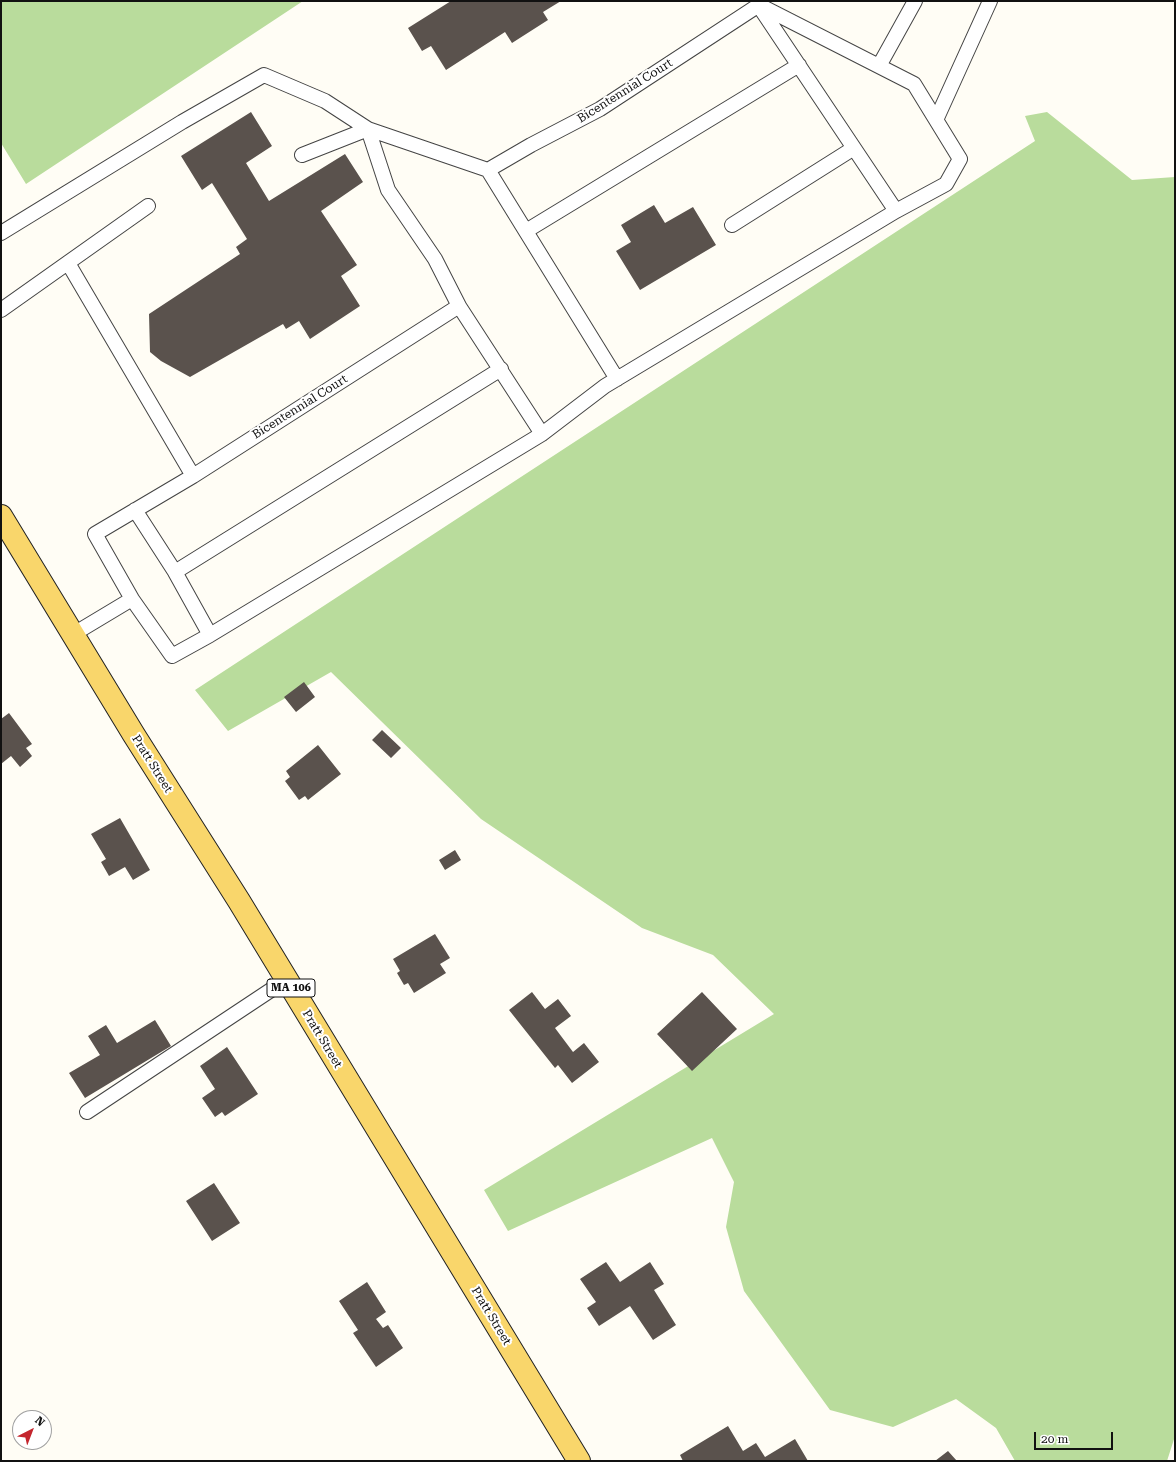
<!DOCTYPE html>
<style>
body{margin:0}
#map{position:relative;width:1176px;height:1462px;overflow:hidden;background:#fffdf5;font-family:"Roboto Serif",serif}
canvas{display:block}
.frame{position:absolute;inset:0;border:2px solid #111;pointer-events:none}
.north{position:absolute;left:12px;top:1410px;width:40px;height:40px;box-sizing:border-box;background:#fff;border:1px solid #a0a0a0;border-radius:50%;rotate:42deg;font-size:11px;font-weight:700;line-height:16px;text-align:center;color:#111}
.north::after{content:'';display:block;margin:auto;width:14px;height:18px;background:#c4262e;clip-path:polygon(50% 0,100% 100%,50% 72%,0 100%)}
.scale{position:absolute;left:1034px;top:1432px;width:79px;height:18px;box-sizing:border-box;border:2px solid #111;border-top:0;padding-left:5px;font-size:12px;line-height:14px;white-space:nowrap;color:#111;-webkit-text-stroke:3px #fff;paint-order:stroke}
</style>
<div id="map">
<canvas width="1176" height="1462"></canvas>
<div class="frame"></div>
<div class="north">N</div>
<div class="scale">20 m</div>
</div>
<script>
const c = document.querySelector('canvas').getContext('2d');
c.lineJoin = 'round';
function fill(path, color) { c.fillStyle = color; c.fill(path, 'evenodd'); }
const toPath = rows => new Path2D(rows.map(r => 'M' + r).join(''));
function trace(path, color, width, dash) { c.strokeStyle = color; c.lineWidth = width; c.lineCap = dash ? 'butt' : 'round'; c.setLineDash(dash || []); c.stroke(path); }
function write(font, color, halo, rows, align = 'center') {
  c.font = font + ' "Roboto Serif",serif'; c.lineWidth = 4; c.setLineDash([]); c.textBaseline = 'middle'; c.strokeStyle = halo; c.fillStyle = color; for (const [text, x, y, turn = 0] of rows) {
    c.save(); c.translate(x, y); c.rotate((+turn || 0) * Math.PI / 180); c.textAlign = isNaN(turn) ? turn : align; if (halo) c.strokeText(text, 0, 0); c.fillText(text, 0, 0); c.restore();
  }
}
fill(toPath([
 [1,1,303,1,26,184,1,143],
 [1047,112,1132,180,1175,177,1175,1436,1167,1461,1015,1461,996,1428,956,1399,893,1427,830,1410,744,1291,726,1227,734,1182,712,1138,508,1231,484,1190,774,1014,713,955,642,928,481,819,331,672,228,731,195,690,1035,141,1025,116]
]), '#b9dc9c');
fill(toPath([
 [451,1,561,1,543,12,548,20,512,43,505,32,446,70,431,46,422,51,408,28],
 [251,112,272,146,246,163,269,201,345,154,363,182,321,211,357,265,341,276,360,306,310,339,299,321,286,329,283,324,190,377,161,361,150,352,149,314,240,254,236,247,247,239,212,183,202,190,181,156],
 [654,205,665,223,693,207,716,245,640,290,616,251,631,242,621,225],
 [304,682,315,697,296,712,284,697],
 [9,713,32,744,26,748,32,756,20,767,11,756,1,764,1,719],
 [382,730,401,748,391,758,372,740],
 [318,745,341,774,308,800,305,796,299,800,285,781,290,777,286,771],
 [120,818,150,870,133,880,125,867,109,876,101,862,106,859,91,834],
 [455,850,461,860,445,870,439,860],
 [435,934,450,958,440,964,446,973,414,993,408,983,404,985,397,973,400,971,393,959],
 [532,992,545,1009,558,999,571,1016,555,1028,573,1052,584,1043,599,1062,572,1083,558,1065,555,1068,509,1010],
 [702,992,737,1029,692,1071,657,1034],
 [155,1020,171,1046,85,1098,69,1073,100,1055,88,1036,106,1025,117,1043],
 [227,1047,258,1094,225,1116,222,1112,215,1117,202,1098,215,1089,200,1066],
 [214,1183,240,1223,212,1241,186,1201],
 [606,1262,620,1282,650,1262,664,1284,654,1290,676,1325,653,1340,630,1306,599,1326,587,1308,596,1302,580,1279],
 [367,1282,386,1312,376,1319,383,1328,388,1325,403,1348,376,1367,353,1333,358,1330,339,1301],
 [728,1426,743,1451,756,1443,765,1457,795,1439,808,1461,683,1461,680,1455],
 [948,1451,957,1461,935,1461]
]), '#5a524d');
const service = toPath([
 [759,6,896,211],
 [879,66,915,1],
 [936,120,990,1],
 [302,155,368,129,388,190,435,259,459,306,193,476,95,534,132,599,172,656,210,635,542,434,605,386,896,211,946,184,960,159,914,84,759,5],
 [488,170,531,145,600,109,759,5],
 [732,225,854,148],
 [526,231,799,65],
 [1,233,182,122,264,75,325,101,368,129,488,170,617,379],
 [68,263,193,476],
 [459,306,542,434],
 [1,310,148,206],
 [135,510,175,572,210,635],
 [175,572,501,369],
 [72,635,132,599],
 [87,1112,286,980]
]);
const primary = toPath([
 [1,516,134,735,239,901,579,1461]
]);
trace(service, '#444', 16);
trace(primary, '#222', 24);
trace(service, '#fff', 14);
trace(primary, '#f9d66b', 22);
for (const [x, y, w] of [
 [291,988,48]
]) { const box = new Path2D(); box.roundRect(x - w / 2, y - 9, w, 18, 3); c.fillStyle = '#fff'; c.fill(box); trace(box, '#111', 1); }
write('bold 11px', '#111', null, [
 ["MA 106",291,988]
]);
write('12px', '#111', '#fff', [
 ["Bicentennial Court",625,91,-32],
 ["Bicentennial Court",300,407,-32],
 ["Pratt Street",152,764,58],
 ["Pratt Street",322,1039,59],
 ["Pratt Street",491,1316,59]
]);
</script>
